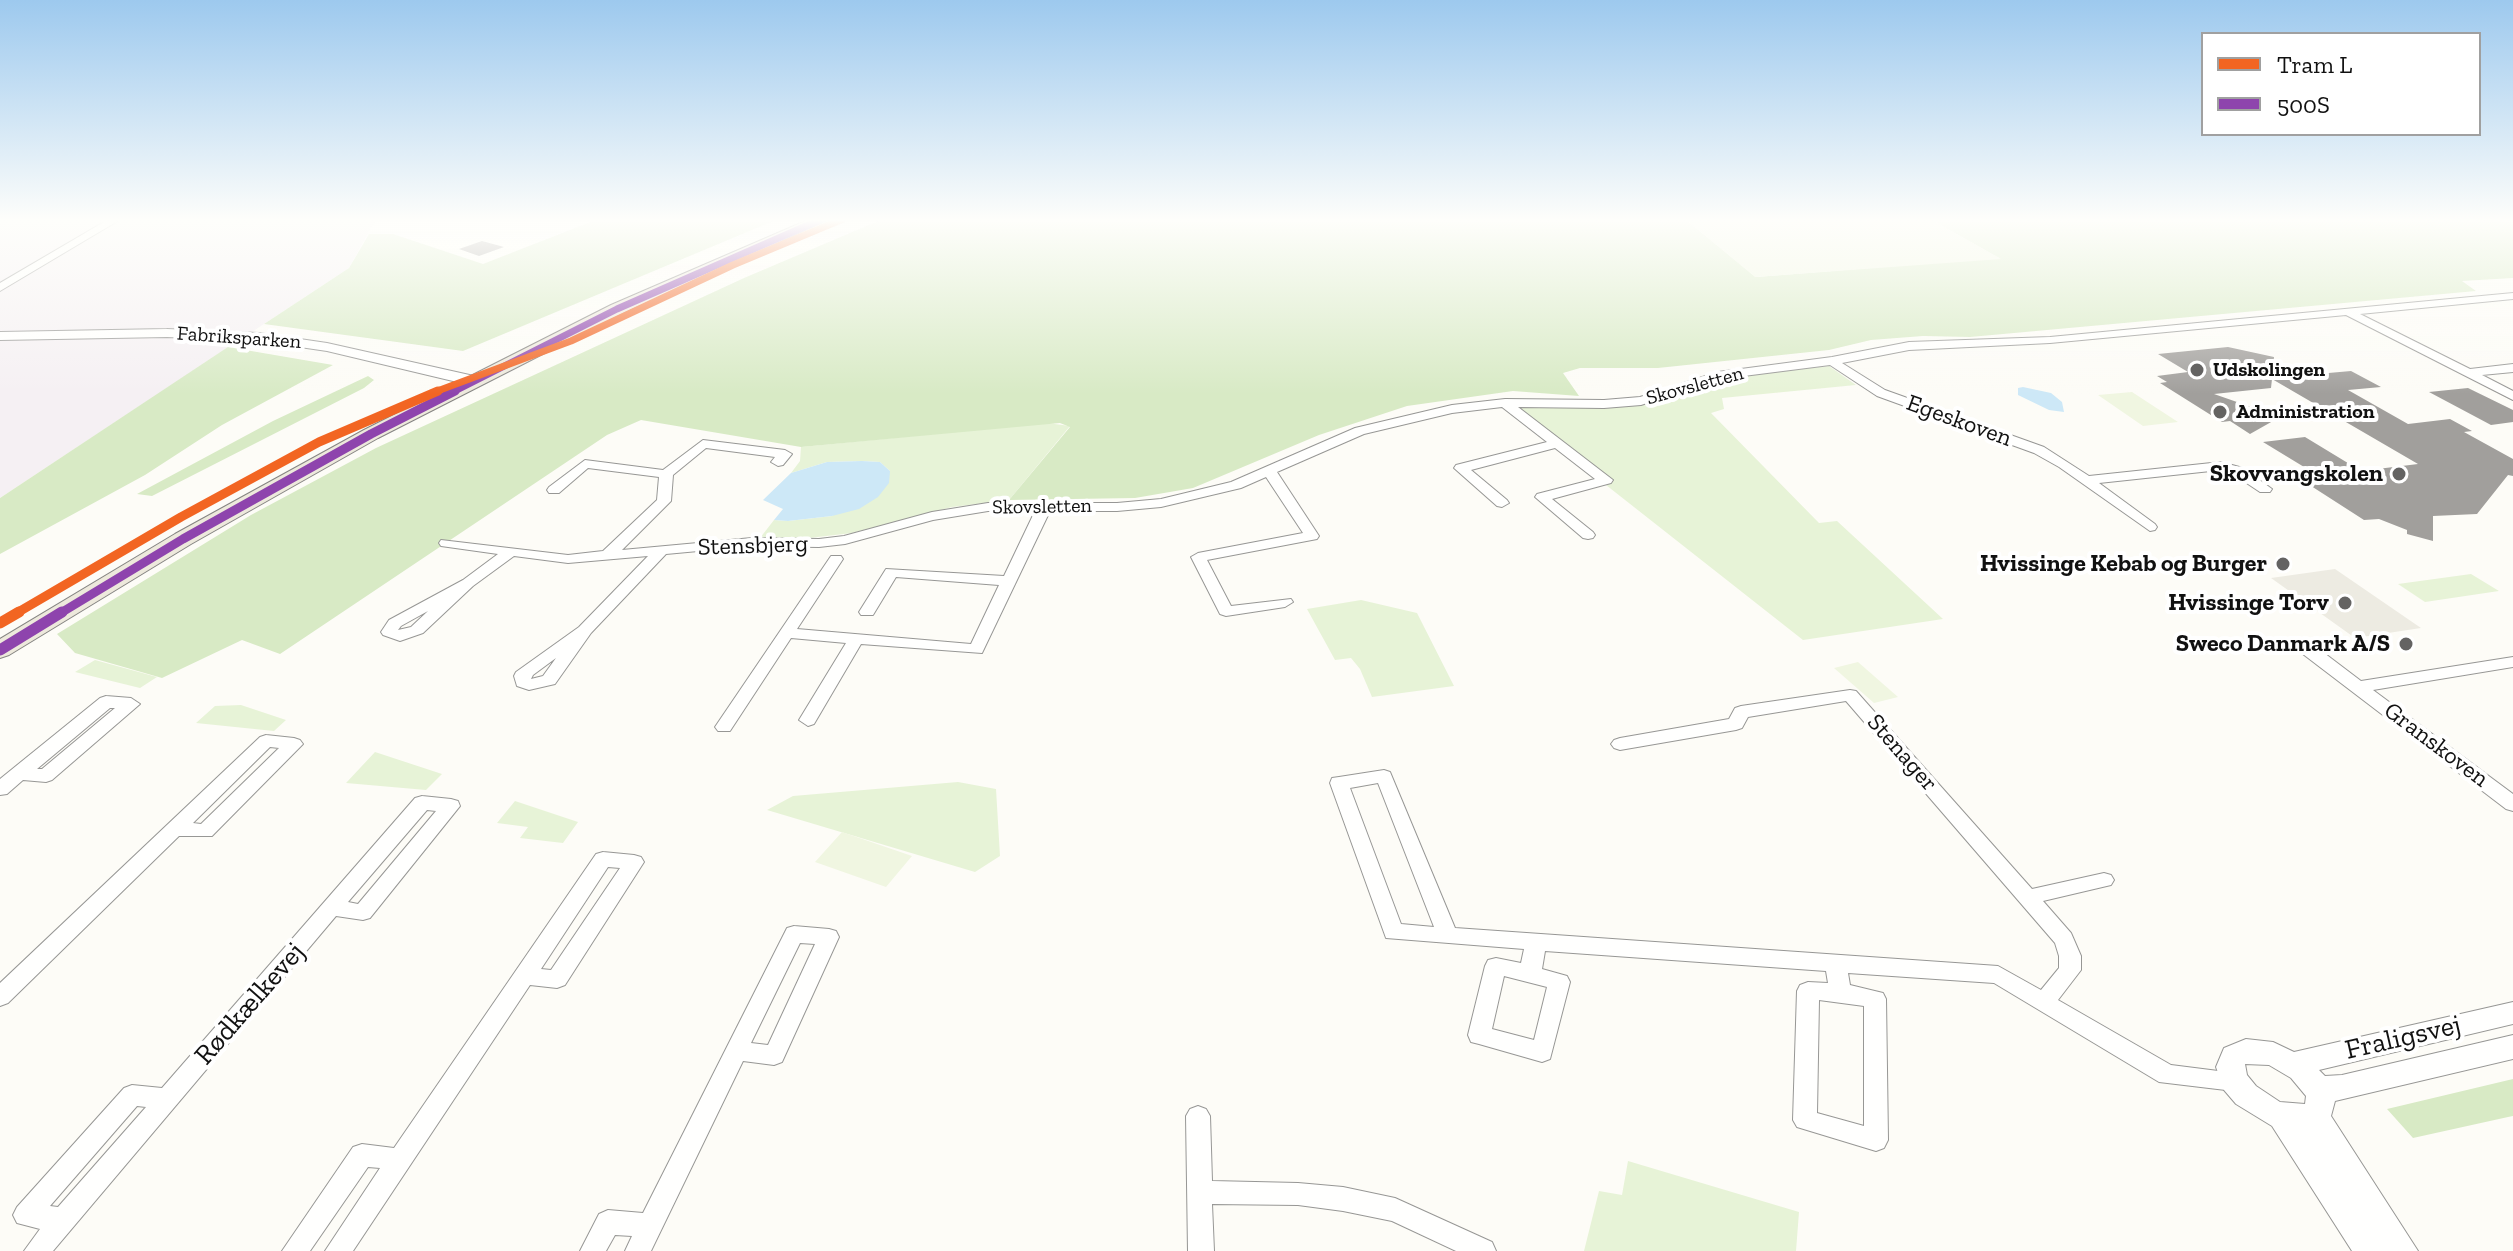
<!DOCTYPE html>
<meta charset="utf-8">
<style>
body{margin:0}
#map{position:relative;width:2513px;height:1251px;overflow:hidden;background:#fdfcf7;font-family:"Zilla Slab",serif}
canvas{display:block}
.legend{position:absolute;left:2201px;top:32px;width:280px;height:104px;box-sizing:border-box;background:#fff;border:2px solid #a0a0a0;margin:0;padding:10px 14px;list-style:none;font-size:24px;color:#111}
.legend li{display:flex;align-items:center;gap:16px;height:40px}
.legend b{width:40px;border:2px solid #a0a0a0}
</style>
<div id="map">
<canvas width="2513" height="1251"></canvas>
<ul class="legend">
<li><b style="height:10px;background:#f26522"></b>Tram L</li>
<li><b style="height:10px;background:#8e44ad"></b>500S</li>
</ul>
</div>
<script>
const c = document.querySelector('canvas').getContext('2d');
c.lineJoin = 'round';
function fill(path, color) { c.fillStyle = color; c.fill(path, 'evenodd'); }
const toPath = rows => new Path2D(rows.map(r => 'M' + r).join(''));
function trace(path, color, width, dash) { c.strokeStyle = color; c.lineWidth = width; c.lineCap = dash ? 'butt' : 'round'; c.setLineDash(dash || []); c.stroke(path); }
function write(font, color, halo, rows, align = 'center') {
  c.font = font + ' "Zilla Slab",serif'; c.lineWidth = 8; c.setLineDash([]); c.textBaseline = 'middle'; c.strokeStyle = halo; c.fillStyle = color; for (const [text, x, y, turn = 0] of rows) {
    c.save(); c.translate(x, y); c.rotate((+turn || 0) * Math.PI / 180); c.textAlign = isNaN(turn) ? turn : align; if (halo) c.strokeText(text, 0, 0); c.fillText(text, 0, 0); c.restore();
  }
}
fill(toPath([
 [0,219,376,219,349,268,0,498]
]), '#f5f0f3');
fill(toPath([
 [1829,366,1856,385,1722,398,1724,409,1711,413,1819,523,1837,521,1943,619,1803,640,1606,485,1613,481,1517,407,1618,407,1660,402,1733,376],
 [1047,423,1070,426,1009,500,952,507,852,533,792,540,760,538,774,520,788,521,832,516,890,471,880,462,862,461,827,462,791,473,800,461,801,447],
 [2471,574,2499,591,2425,602,2398,584],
 [1361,600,1417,613,1454,686,1372,697,1360,669,1351,658,1335,660,1307,609],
 [95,660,157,677,140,688,75,672],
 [241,705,286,720,274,731,196,723,215,706],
 [375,752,442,774,426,790,346,783],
 [958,782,996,789,1000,856,975,872,767,810,793,796],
 [515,801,578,822,563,843,520,838,528,827,497,823],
 [1628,1161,1799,1212,1796,1251,1584,1251,1599,1191,1622,1195]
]), '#e7f3d7');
fill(toPath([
 [598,219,778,219,463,351,264,324,349,268,369,234,393,234,483,264],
 [883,219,1685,219,1756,277,1999,258,1930,219,2513,219,2513,278,2462,281,2476,291,1970,337,1923,336,1871,340,1829,350,1658,368,1580,368,1563,373,1579,396,1513,391,1407,406,1319,435,1193,488,1135,498,1009,500,1070,427,1060,423,801,447,641,420,607,435,280,654,242,640,162,678,75,653,57,634,251,515,376,448,744,278],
 [228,347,333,365,222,425,145,475,0,554,0,498],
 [368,376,374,380,364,388,152,496,137,494,273,421],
 [2513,1079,2513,1116,2508,1117,2413,1138,2387,1109]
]), '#d8eac5');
fill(toPath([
 [1685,219,1930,219,2001,259,1755,277],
 [2132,392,2178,422,2143,426,2098,395],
 [1858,662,1898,697,1874,703,1834,668],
 [842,832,912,856,886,887,815,862]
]), '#f0f6e1');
fill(toPath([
 [2335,569,2421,628,2355,638,2271,578]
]), '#edebe2');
fill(toPath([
 [2023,387,2051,393,2062,402,2064,412,2049,410,2018,395,2018,388],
 [862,461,880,462,890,471,889,483,878,497,859,509,832,516,788,521,774,520,783,509,763,500,791,473,827,462]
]), '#cde8f7');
fill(toPath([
 [482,241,504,247,479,256,459,249],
 [2228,347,2274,357,2272,378,2351,371,2381,387,2348,390,2408,424,2450,419,2472,431,2464,432,2513,459,2513,476,2508,475,2477,514,2433,516,2433,541,2407,534,2407,530,2379,519,2364,520,2294,475,2309,470,2263,442,2305,437,2361,471,2418,464,2272,379,2271,388,2214,394,2280,417,2250,434,2230,421,2222,422,2160,383,2167,382,2157,376,2188,372,2158,354],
 [2468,388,2513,410,2513,422,2491,425,2429,392]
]), '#a19f9c');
const minor = toPath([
 [109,219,121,219,0,291,0,283,109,219],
 [2513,293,2513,299,2360,314,2470,369,2513,364,2513,372,2482,375,2513,391,2513,400,2346,315,2050,343,1909,350,1842,363,1885,390,2044,447,2089,476,2221,462,2243,468,2272,489,2270,492,2260,492,2233,474,2220,470,2099,483,2155,524,2157,527,2155,530,2150,531,2059,467,2034,453,1877,396,1830,365,1720,379,1641,405,1604,408,1518,407,1613,480,1611,483,1552,499,1593,532,1595,535,1593,538,1588,539,1583,538,1535,497,1537,494,1595,479,1555,448,1471,470,1507,500,1509,503,1502,507,1497,506,1454,468,1456,465,1547,442,1502,407,1452,413,1364,434,1277,472,1319,536,1317,539,1207,560,1231,606,1291,599,1293,602,1285,607,1226,616,1220,614,1191,557,1198,553,1303,533,1266,477,1241,488,1161,507,1117,511,1050,511,982,653,861,644,814,724,808,726,799,720,846,643,791,638,730,731,718,731,715,727,831,556,841,556,843,559,797,629,971,644,999,585,896,577,873,615,861,615,859,612,886,569,1004,576,1035,511,988,511,933,520,845,544,819,547,752,546,666,554,591,633,555,684,529,690,517,686,514,676,516,672,579,627,648,556,568,563,514,556,473,586,423,633,400,641,383,635,381,632,389,620,463,580,498,554,441,546,439,543,441,540,568,555,603,551,657,500,659,477,588,468,559,493,549,493,547,490,549,487,585,460,663,470,703,440,785,450,792,454,783,465,778,466,771,462,775,457,706,448,673,475,671,501,622,550,752,538,819,539,844,536,932,512,988,503,1117,503,1161,499,1231,482,1355,428,1452,405,1505,399,1604,400,1640,397,1718,372,1832,357,1909,342,2050,337,2513,293],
 [428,611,411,627,398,630,401,626,428,611],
 [556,658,543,676,531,679,533,675,556,658],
 [2301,639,2307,640,2361,681,2513,657,2513,667,2373,690,2513,794,2513,811,2506,809,2295,648,2293,644,2301,639],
 [1850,690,1856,691,2032,889,2104,873,2111,875,2114,880,2111,885,2043,901,2071,933,2081,956,2081,970,2058,1000,2171,1065,2242,1074,2245,1081,2242,1088,2234,1091,2159,1082,1994,983,1848,973,1850,985,1883,993,1886,999,1888,1140,1884,1148,1876,1151,1797,1127,1793,1120,1797,991,1800,985,1808,982,1828,983,1826,971,1545,951,1542,969,1567,976,1570,982,1550,1059,1542,1062,1479,1044,1471,1042,1468,1035,1485,966,1488,960,1496,958,1521,963,1524,949,1386,938,1330,783,1332,778,1339,777,1384,770,1390,772,1455,928,1998,966,2041,990,2059,968,2059,956,2055,943,1846,701,1748,717,1742,728,1736,730,1620,750,1614,748,1611,744,1614,740,1620,738,1729,719,1735,708,1741,706,1850,690],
 [1378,783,1434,927,1401,924,1350,788,1378,783],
 [1504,976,1547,987,1534,1040,1492,1029,1504,976],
 [1819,1000,1864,1006,1864,1126,1817,1113,1819,1000],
 [106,696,131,698,140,704,52,780,46,782,23,780,7,794,0,795,0,779,100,698,106,696],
 [110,708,115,708,42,769,37,769,110,708],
 [266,735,294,738,300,740,303,744,212,836,179,836,8,1003,0,1006,0,983,260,737,266,735],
 [270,747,279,748,201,824,193,823,270,747],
 [422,796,451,799,458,801,460,806,370,918,363,920,336,916,53,1251,24,1251,40,1229,17,1223,13,1215,17,1207,124,1088,132,1085,162,1088,415,798,422,796],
 [427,810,436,811,358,904,348,902,427,810],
 [137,1106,146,1107,58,1207,50,1206,137,1106],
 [603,852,634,855,641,857,644,862,565,985,557,988,530,985,353,1251,325,1251,380,1168,368,1167,310,1251,282,1251,353,1147,362,1144,394,1148,596,854,603,852],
 [608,867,620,868,551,970,541,969,608,867],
 [794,926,829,929,836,931,839,937,782,1062,774,1065,743,1061,651,1251,625,1251,632,1236,615,1235,606,1251,580,1251,599,1214,608,1210,643,1213,784,934,787,928,794,926],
 [800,943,815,944,768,1045,751,1043,800,943],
 [1198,1106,1206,1109,1210,1116,1212,1181,1298,1183,1343,1187,1395,1198,1492,1242,1496,1251,1456,1251,1392,1221,1343,1211,1298,1205,1212,1204,1214,1251,1188,1251,1186,1116,1190,1109,1198,1106]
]);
const tertiary = toPath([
 [167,329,259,333,327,343,474,376,482,381,474,386,327,351,259,341,167,337,0,340,0,332,167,329],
 [2513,1002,2513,1024,2319,1070,2325,1076,2342,1075,2513,1035,2513,1059,2335,1101,2331,1116,2418,1251,2352,1251,2272,1126,2236,1104,2224,1090,2216,1067,2224,1048,2246,1039,2273,1042,2294,1052,2513,1002],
 [2245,1064,2269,1065,2291,1078,2306,1096,2305,1104,2280,1102,2256,1086,2247,1075,2245,1064]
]);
const primary = toPath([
 [810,219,829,219,623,313,378,438,191,544,9,655,0,658,0,639,175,534,364,430,611,305,810,219]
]);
trace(minor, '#979795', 2);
trace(tertiary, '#979795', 2);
trace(primary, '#858482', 2);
fill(minor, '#fffffe');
fill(tertiary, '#fffffe');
fill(primary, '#ede9dc');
trace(toPath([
 [451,393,617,309,822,219]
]), '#8e44ad', 7);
trace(toPath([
 [59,614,183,539,371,434,455,391]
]), '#8e44ad', 9);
trace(toPath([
 [0,650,62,612]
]), '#8e44ad', 11);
trace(toPath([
 [432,393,571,341,733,265,843,219]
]), '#f26522', 7);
trace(toPath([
 [15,614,181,517,319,442,438,391]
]), '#f26522', 9);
trace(toPath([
 [0,623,19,612]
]), '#f26522', 11);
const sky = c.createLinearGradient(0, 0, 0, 394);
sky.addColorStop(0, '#9dc9ee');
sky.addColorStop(0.56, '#fefefb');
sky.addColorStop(1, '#fefefb00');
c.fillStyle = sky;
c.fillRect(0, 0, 2513, 394);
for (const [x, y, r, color] of [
 [2197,370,8,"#646362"],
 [2220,412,8,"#646362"],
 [2399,474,8,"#646362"],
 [2283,564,8,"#646362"],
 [2345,603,8,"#646362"],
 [2406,644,8,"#646362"]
]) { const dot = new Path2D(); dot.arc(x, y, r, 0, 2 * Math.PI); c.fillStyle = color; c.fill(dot); trace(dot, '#fff', 3); }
write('20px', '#111', '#fff', [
 ["Fabriksparken",239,338,4],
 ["Skovsletten",1695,386,-15],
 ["Skovsletten",1042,507,-1]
]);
write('bold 20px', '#111', '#fff', [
 ["Udskolingen",2213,370],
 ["Administration",2236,412]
], 'left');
write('24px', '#111', '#fff', [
 ["Egeskoven",1959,421,20],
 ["Stensbjerg",753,546,-2],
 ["Granskoven",2436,745,37],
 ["Stenager",1902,753,49]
]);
write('bold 24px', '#111', '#fff', [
 ["Skovvangskolen",2383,474],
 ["Hvissinge Kebab og Burger",2267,564],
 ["Hvissinge Torv",2329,603],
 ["Sweco Danmark A/S",2390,644]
], 'right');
write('28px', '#111', '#fff', [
 ["Rødkælkevej",250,1004,-49],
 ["Fraligsvej",2403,1038,-13]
]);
</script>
